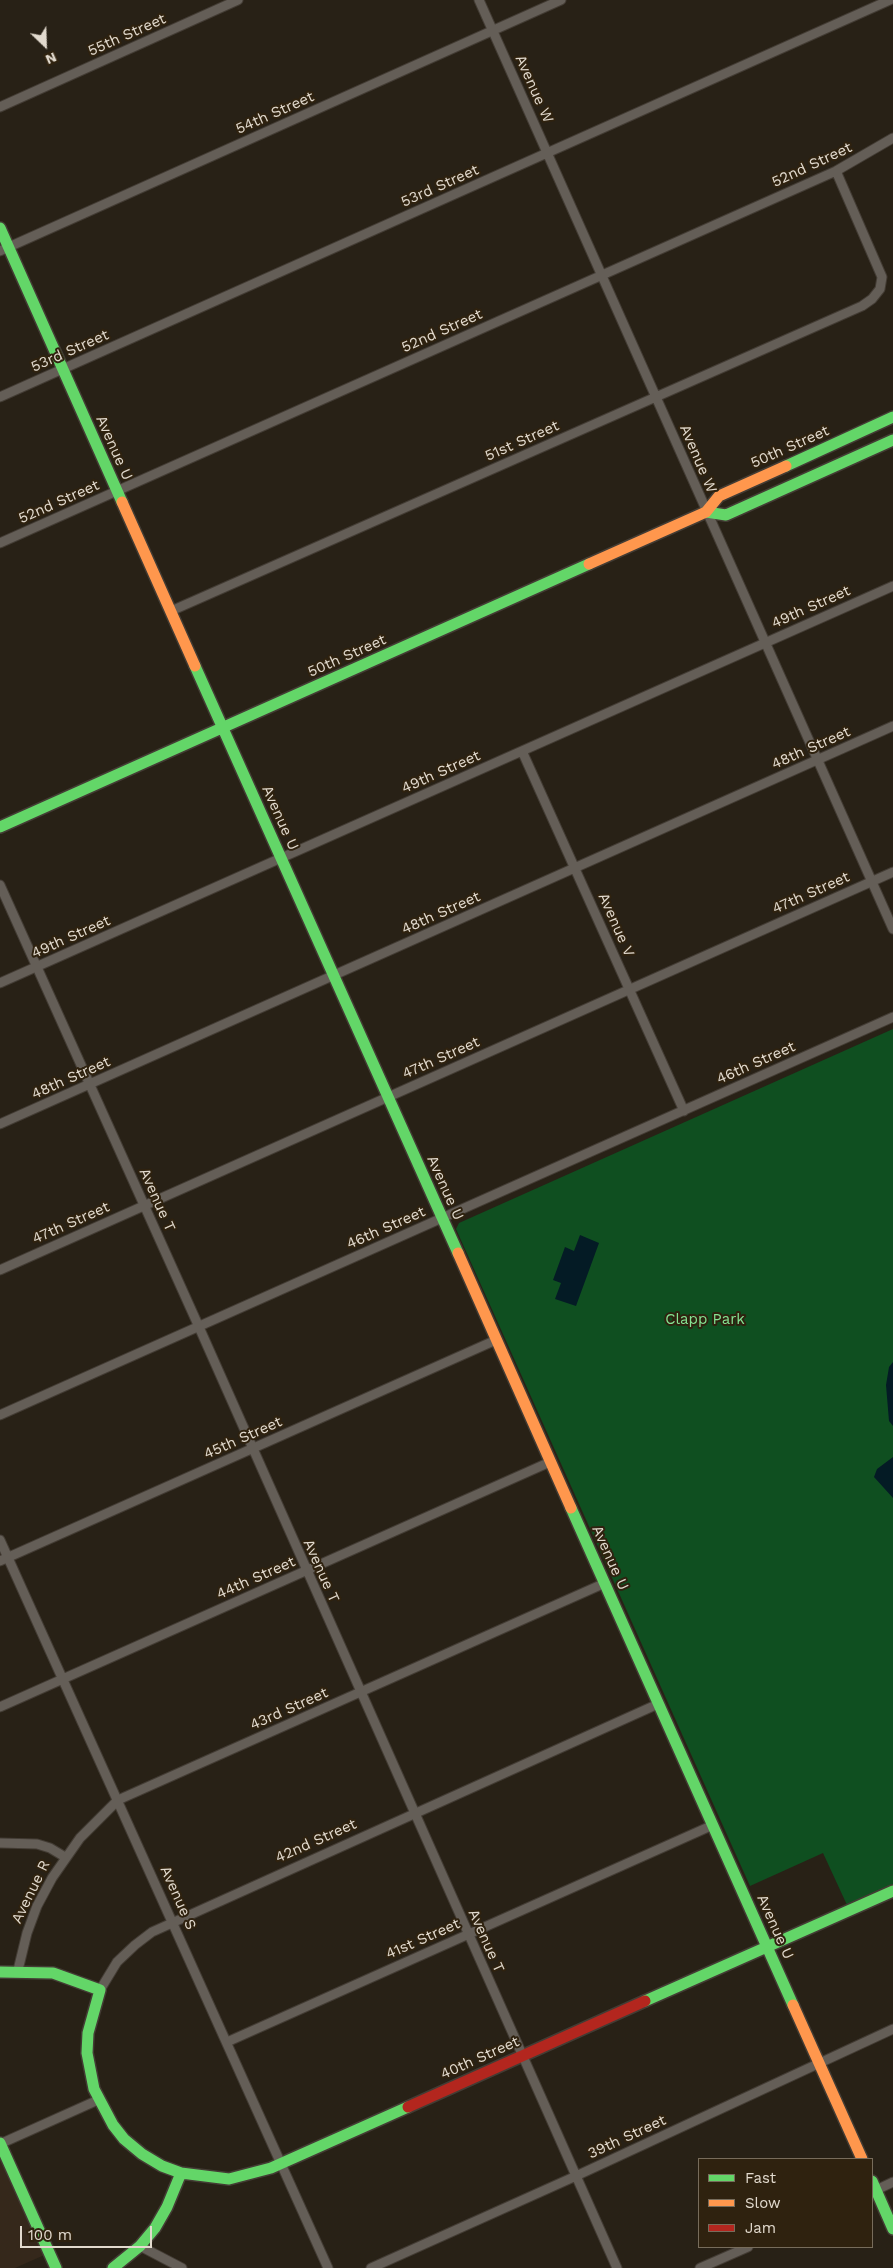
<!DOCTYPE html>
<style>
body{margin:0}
#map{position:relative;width:893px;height:2268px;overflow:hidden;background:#282116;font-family:"Work Sans",sans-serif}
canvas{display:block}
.legend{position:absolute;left:698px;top:2158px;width:175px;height:90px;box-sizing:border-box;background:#2f220f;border:1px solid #776c5b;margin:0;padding:6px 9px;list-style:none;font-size:15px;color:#e2dace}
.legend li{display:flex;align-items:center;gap:10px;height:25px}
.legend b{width:25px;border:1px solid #776c5b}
.north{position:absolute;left:20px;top:20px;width:50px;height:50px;-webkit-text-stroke:4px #2f220f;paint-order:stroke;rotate:156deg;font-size:14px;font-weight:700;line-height:20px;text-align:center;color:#e2dace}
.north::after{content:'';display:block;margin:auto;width:18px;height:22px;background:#e2dace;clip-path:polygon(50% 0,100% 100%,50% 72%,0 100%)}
.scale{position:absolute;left:20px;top:2226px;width:132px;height:22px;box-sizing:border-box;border:2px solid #e2dace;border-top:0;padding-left:6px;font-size:15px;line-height:18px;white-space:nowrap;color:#e2dace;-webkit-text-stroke:4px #2f220f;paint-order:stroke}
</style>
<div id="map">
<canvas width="893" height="2268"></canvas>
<ul class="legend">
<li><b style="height:6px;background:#63d668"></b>Fast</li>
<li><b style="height:6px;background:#ff974d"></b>Slow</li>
<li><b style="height:6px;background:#b3261e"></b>Jam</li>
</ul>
<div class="north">N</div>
<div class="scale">100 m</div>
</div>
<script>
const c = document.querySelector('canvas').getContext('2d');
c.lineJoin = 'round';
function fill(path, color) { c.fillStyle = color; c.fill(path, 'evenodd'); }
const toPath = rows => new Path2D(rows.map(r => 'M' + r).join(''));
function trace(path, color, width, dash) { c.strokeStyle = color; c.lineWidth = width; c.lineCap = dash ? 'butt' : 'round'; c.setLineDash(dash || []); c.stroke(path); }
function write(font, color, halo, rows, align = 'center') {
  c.font = font + ' "Work Sans",sans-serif'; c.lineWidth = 4; c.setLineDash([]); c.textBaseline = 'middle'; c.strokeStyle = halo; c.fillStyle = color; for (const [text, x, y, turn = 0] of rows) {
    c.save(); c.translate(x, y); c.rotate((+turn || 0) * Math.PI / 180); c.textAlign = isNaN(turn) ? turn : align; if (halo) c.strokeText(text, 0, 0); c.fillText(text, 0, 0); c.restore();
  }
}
fill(toPath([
 [0,2144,49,2253,15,2268,0,2268]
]), '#35281b');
fill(toPath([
 [893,1029,893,1884,847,1905,823,1853,750,1886,456,1229,459,1223]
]), '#0f4f20');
fill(toPath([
 [580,1235,599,1243,576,1306,555,1299,561,1283,553,1280,565,1247,574,1251],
 [893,1362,893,1426,889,1421,886,1385,889,1367],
 [893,1457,893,1498,874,1477,877,1469]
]), '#041b25');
const street = toPath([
 [479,0,893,929],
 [0,107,238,0],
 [0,251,561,0],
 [0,397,890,0],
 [0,543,836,171,893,138],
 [171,611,862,306,872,299,880,289,882,277,836,171],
 [522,751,684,1111],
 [0,885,199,1327,617,2268],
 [0,983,893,586],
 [0,1124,893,726],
 [0,1270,893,872],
 [0,1415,893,1017],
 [0,1540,328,2268],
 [0,1561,496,1340],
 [0,1707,550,1462],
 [0,1843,37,1844,50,1848,65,1857],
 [18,1970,27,1933,37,1906,52,1878,80,1838,118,1800,605,1583],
 [100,1990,117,1962,135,1945,152,1932,658,1704],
 [227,2042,713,1825],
 [0,2144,98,2100],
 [872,2192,893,2182],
 [140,2246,182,2268],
 [371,2268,576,2176,893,2029],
 [700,2268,748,2247]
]);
const fast = toPath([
 [0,228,122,502],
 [786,466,893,417],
 [706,512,726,515,893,440],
 [195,666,458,1253],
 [0,827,589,564],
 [571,1508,793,2005],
 [0,1972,53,1973,100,1990,88,2033,87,2053,94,2089,113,2125,124,2139,142,2154,162,2166,181,2173,229,2179,271,2168,408,2107],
 [645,2001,893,1891],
 [0,2143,56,2268],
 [872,2181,893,2229],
 [113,2268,140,2246,155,2228,167,2207,181,2173]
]);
const slow = toPath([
 [122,502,195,666],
 [589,564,706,512,719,496,786,466],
 [458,1253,571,1508],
 [793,2005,862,2159]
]);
const jam = toPath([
 [408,2107,645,2001]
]);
trace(street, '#433c34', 11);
trace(fast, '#433c34', 14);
trace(slow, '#433c34', 14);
trace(jam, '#433c34', 14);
trace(street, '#645e57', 9);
trace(fast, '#63d668', 11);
trace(slow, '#ff974d', 11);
trace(jam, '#b3261e', 11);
write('15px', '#e2dace', '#2f220f', [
 ["55th Street",127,35,-24],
 ["Avenue W",534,89,66],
 ["54th Street",275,113,-24],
 ["52nd Street",812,165,-25],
 ["53rd Street",440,186,-24],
 ["52nd Street",442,331,-24],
 ["53rd Street",70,351,-24],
 ["51st Street",522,441,-24],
 ["50th Street",790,447,-24],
 ["Avenue U",114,448,66],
 ["Avenue W",698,459,67],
 ["52nd Street",59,502,-24],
 ["49th Street",811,607,-24],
 ["50th Street",347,656,-24],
 ["48th Street",811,748,-24],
 ["49th Street",441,772,-24],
 ["Avenue U",280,818,66],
 ["47th Street",811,893,-24],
 ["48th Street",441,913,-24],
 ["Avenue V",616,925,66],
 ["49th Street",71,937,-24],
 ["47th Street",441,1058,-24],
 ["46th Street",756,1063,-24],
 ["48th Street",71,1078,-24],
 ["Avenue U",445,1188,66],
 ["Avenue T",157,1200,66],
 ["47th Street",71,1223,-24],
 ["46th Street",386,1228,-24],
 ["45th Street",243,1438,-24],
 ["Avenue U",610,1558,66],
 ["Avenue T",321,1571,66],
 ["44th Street",256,1578,-24],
 ["43rd Street",289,1709,-24],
 ["42nd Street",316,1841,-24],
 ["Avenue R",31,1892,-64],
 ["Avenue S",178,1898,66],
 ["Avenue U",775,1927,66],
 ["41st Street",423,1939,-24],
 ["Avenue T",486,1941,66],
 ["40th Street",480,2058,-24],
 ["39th Street",627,2137,-25]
]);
write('15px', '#86e494', '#2f220f', [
 ["Clapp Park",705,1320]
]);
</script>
